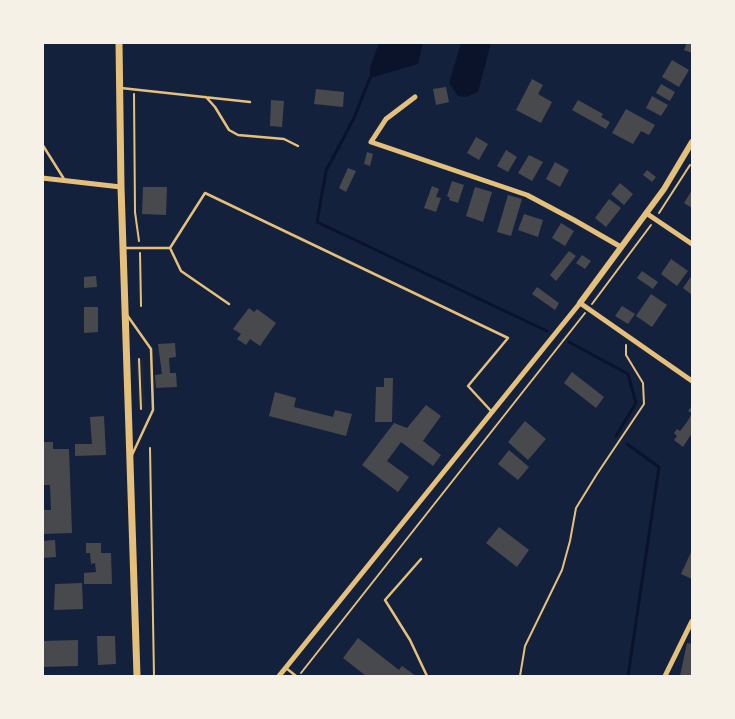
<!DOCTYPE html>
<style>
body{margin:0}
#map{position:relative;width:735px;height:719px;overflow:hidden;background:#14213d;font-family:Merriweather,serif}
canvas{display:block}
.frame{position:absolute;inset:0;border:44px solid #f6f1e7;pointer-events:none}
</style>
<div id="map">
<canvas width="735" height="719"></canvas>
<div class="frame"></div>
</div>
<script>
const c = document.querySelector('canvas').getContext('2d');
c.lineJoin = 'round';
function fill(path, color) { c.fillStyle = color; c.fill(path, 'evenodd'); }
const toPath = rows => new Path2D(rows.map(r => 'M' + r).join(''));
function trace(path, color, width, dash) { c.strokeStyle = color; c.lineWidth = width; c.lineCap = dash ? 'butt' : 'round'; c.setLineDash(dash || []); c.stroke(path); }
fill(toPath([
 [138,359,141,359,143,361,145,407,140,410,138,407,136,362]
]), '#1d2539');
fill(toPath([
 [379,43,379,42,423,43,418,64,370,78,370,67],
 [461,43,491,43,478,92,466,97,458,96,449,83]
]), '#0b132b');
trace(toPath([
 [370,78,354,118,326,171,317,222,547,331],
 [569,342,628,374,636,403,616,436],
 [627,444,659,467,628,676]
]), '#0b132b', 3);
fill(toPath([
 [687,42,692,42,692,53,684,50],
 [672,60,689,70,679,87,662,77],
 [532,79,543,85,538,94,552,102,541,123,516,110],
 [661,84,675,92,670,101,656,93],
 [446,87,449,102,436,105,433,89],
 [316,89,344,92,343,107,314,104],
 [652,96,668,105,661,116,646,108],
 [271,100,284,101,282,127,270,126],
 [578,100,603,114,601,117,610,122,606,129,572,110],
 [626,109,655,125,649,135,641,131,633,144,612,133],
 [476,137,488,144,479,160,467,153],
 [506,150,517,157,508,172,497,166],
 [367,152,373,154,370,166,364,164],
 [529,155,543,162,532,181,518,173],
 [555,162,569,170,560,187,546,179],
 [348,168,356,171,346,192,339,188],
 [647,170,656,177,652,182,643,175],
 [452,181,464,185,458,203,449,200,450,198,447,196],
 [620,183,633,194,624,205,611,194],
 [432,186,439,189,436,197,441,198,436,212,424,208],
 [143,187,167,187,166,215,142,214],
 [475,187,492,192,483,222,466,216],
 [692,190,692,208,684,203],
 [508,195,522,199,511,236,497,232],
 [609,199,621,208,606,227,595,218],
 [524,214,543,220,538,237,518,230],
 [561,223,574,231,565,246,552,238],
 [569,251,576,256,556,281,550,275],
 [582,255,591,261,585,269,576,263],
 [671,259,688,271,677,286,661,274],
 [642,271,658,282,653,289,637,278],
 [692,275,692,295,683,288],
 [96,276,97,287,84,288,84,277],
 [537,287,559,303,555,310,532,294],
 [651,294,667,305,652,327,636,316],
 [622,306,635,314,628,324,615,316],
 [84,307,98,307,98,332,84,333],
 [249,308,254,312,257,309,276,323,260,346,250,339,246,345,237,339,241,334,233,329],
 [175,343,176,357,169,358,170,373,176,373,177,387,156,388,155,375,162,374,158,344],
 [572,372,604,397,596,408,564,383],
 [384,378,393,378,392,422,375,422,376,387,384,387],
 [275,392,296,398,294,407,333,417,335,410,352,414,346,436,269,416],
 [426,405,441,416,423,441,441,455,433,466,401,442,387,461,409,477,398,492,362,465,394,423,407,428],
 [691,407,692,408,692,433,683,447,674,440,677,436,674,433,677,429,680,431,687,422,692,413,688,411],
 [104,416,106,455,75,456,75,444,92,444,90,417],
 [525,421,546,439,528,460,508,442],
 [42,442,53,442,53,449,69,449,72,533,42,534,42,510,51,510,50,485,42,485],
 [509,450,529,467,518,480,498,464],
 [499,527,529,550,517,567,486,543],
 [55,540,56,557,42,558,42,541],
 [86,543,101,543,101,553,111,553,112,584,84,584,84,573,96,572,95,563,91,564,90,553,86,553],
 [692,550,692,579,681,574],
 [82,583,83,609,54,610,55,584],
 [97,636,115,636,116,664,98,665],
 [358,638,399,670,402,666,416,676,366,676,343,658],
 [78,640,78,666,42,667,42,641],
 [687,643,692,644,692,676,680,676]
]), '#48494c');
trace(toPath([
 [134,94,135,212,139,241],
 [659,213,690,165],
 [140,253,141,306],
 [592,304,651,225],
 [139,359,141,409],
 [150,448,154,676],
 [301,673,585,313],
 [520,676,525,646,562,570,570,541,576,508,597,474,644,404,643,383,626,355,626,345]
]), '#e5c07b', 2);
trace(toPath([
 [121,88,250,102],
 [206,97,215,107,229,130,238,135,284,139,298,146],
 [42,144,64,179],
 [125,248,170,248,205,193,508,338,468,386,492,412],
 [170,248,181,271,229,304],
 [127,315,151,349,153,410,132,455],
 [421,559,385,600,410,640,427,676],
 [286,668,296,676]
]), '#e5c07b', 2.5);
trace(toPath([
 [415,97,386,119,371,142,527,195,574,220,621,247],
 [42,178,121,187],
 [646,213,692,244],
 [279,676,580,303,692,381],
 [665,676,692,621]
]), '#e5c07b', 5);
trace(toPath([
 [580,303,664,189,692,142]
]), '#e5c07b', 6);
trace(toPath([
 [119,42,121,187,137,676]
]), '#e5c07b', 7);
</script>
